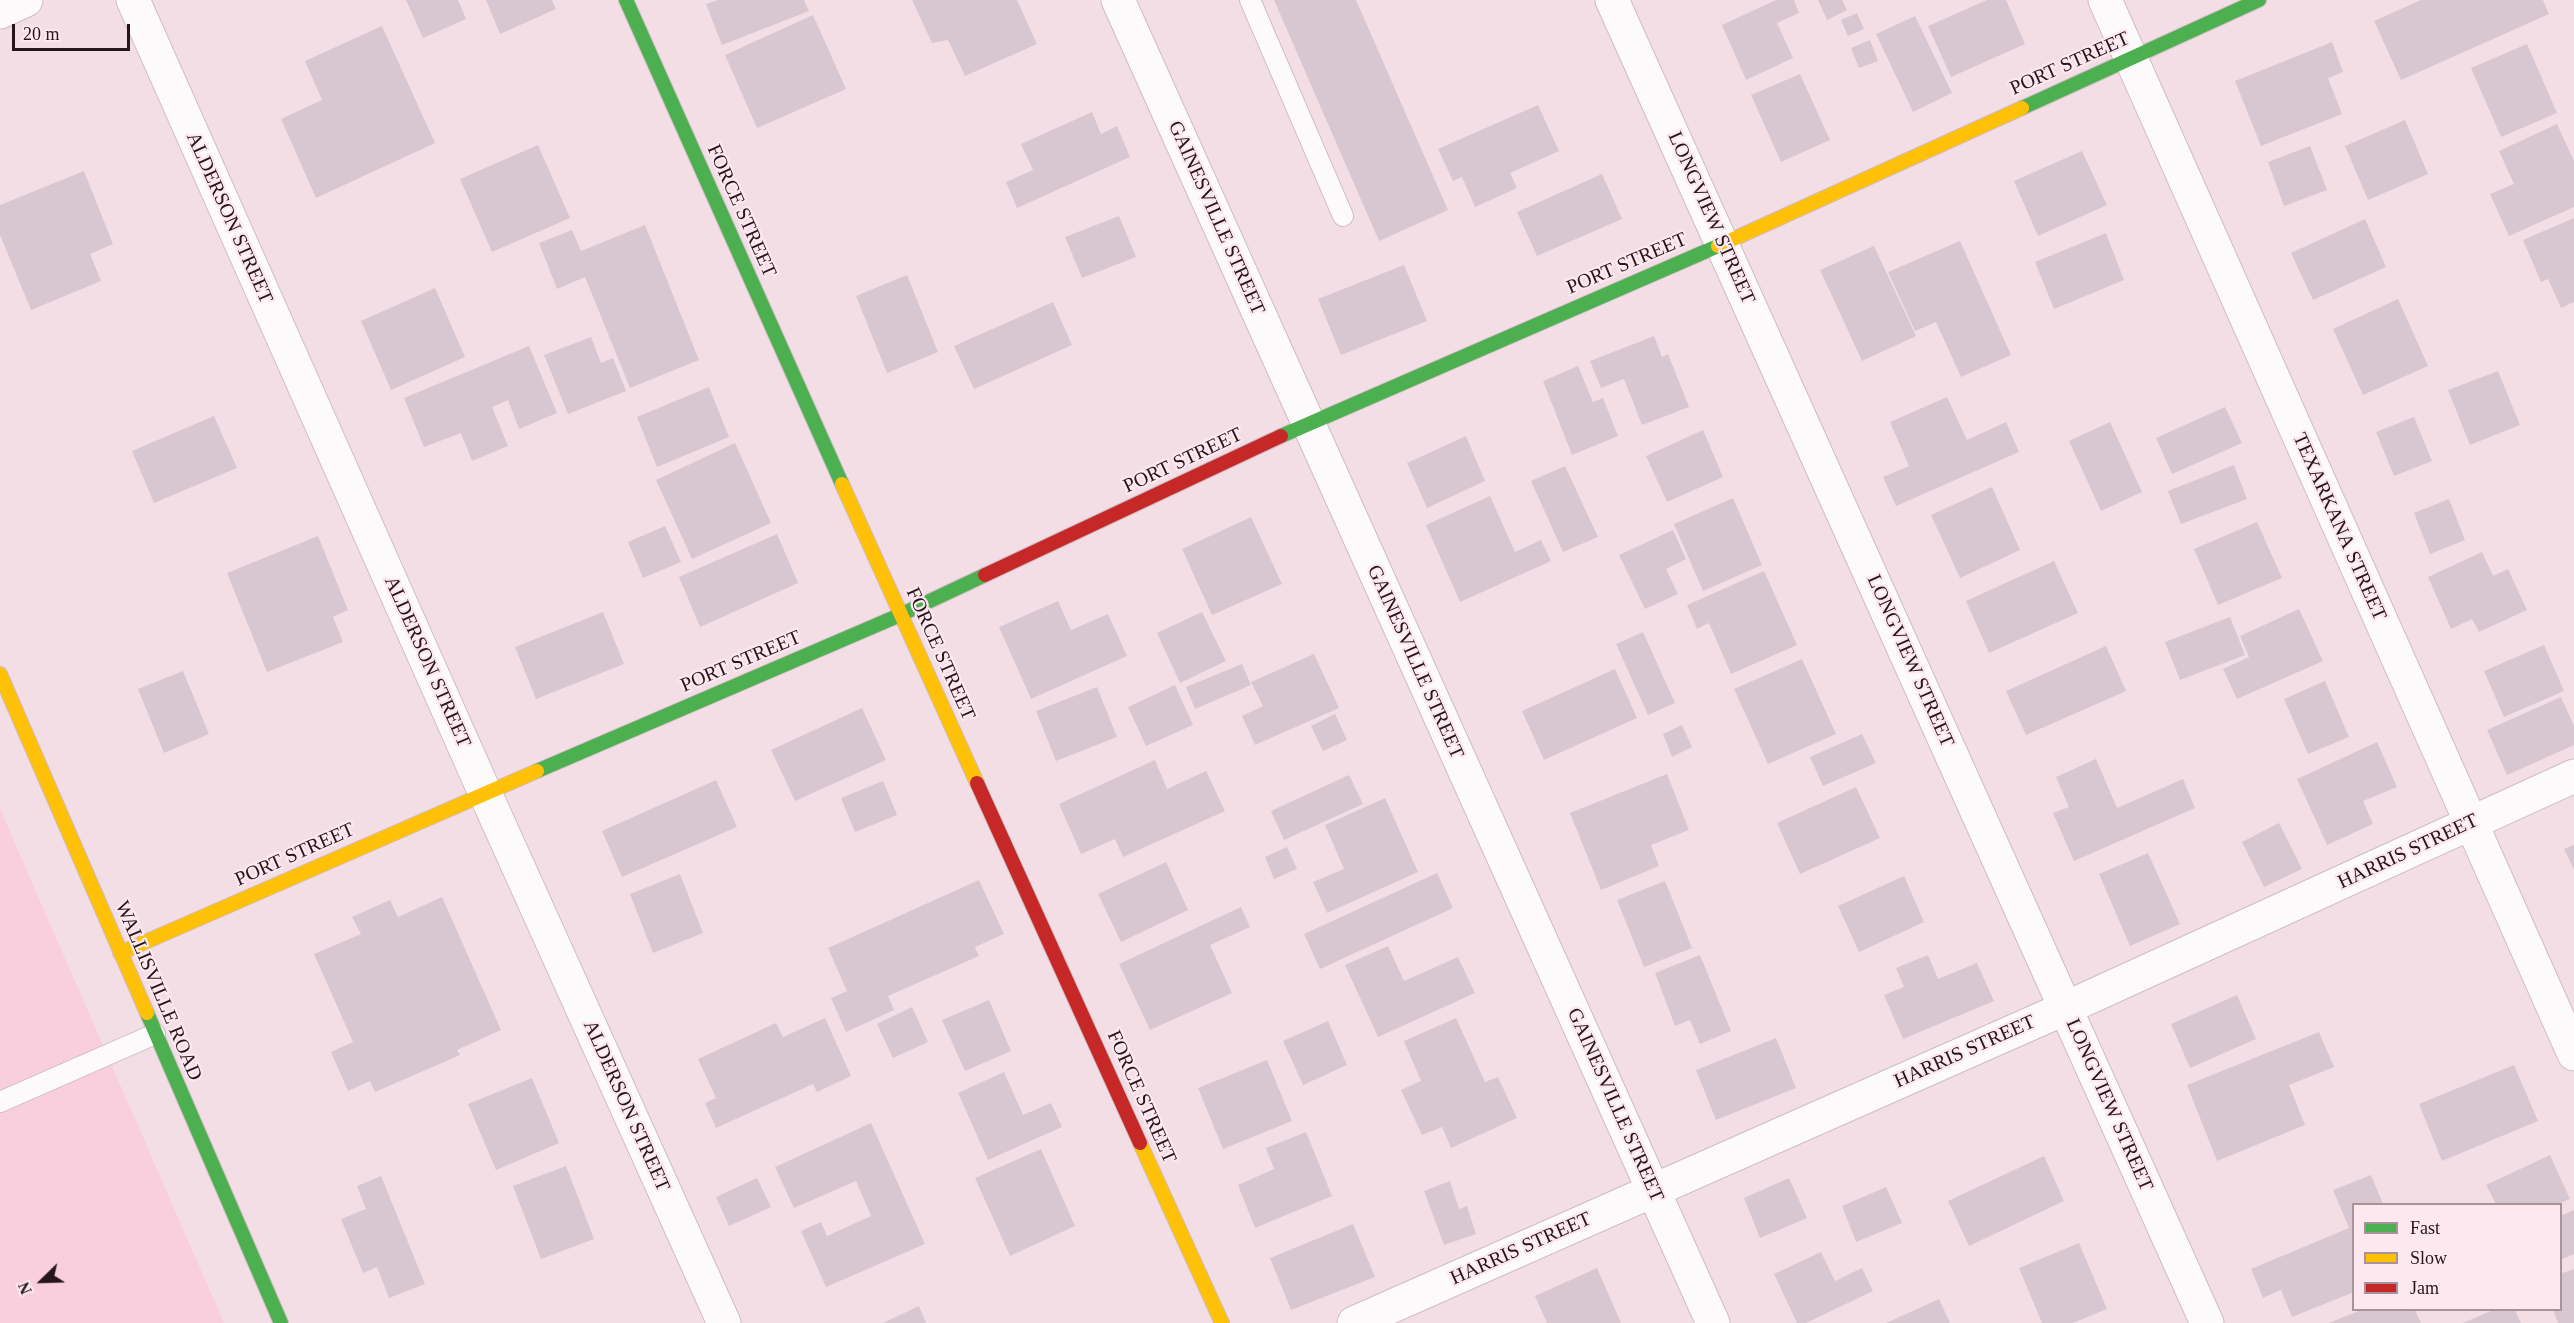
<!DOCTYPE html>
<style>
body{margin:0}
#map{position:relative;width:2574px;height:1323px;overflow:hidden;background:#f4dee6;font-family:Georgia,serif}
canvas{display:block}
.legend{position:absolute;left:2352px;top:1203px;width:210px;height:108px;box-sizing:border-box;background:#fde8ef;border:2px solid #a7949a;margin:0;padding:8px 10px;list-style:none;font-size:18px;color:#26151b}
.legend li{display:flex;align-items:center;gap:12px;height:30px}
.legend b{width:30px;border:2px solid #a7949a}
.north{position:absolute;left:12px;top:1251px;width:60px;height:60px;-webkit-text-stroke:4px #fde8ef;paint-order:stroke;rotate:247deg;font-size:16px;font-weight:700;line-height:24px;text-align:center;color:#26151b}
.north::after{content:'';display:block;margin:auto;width:21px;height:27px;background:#26151b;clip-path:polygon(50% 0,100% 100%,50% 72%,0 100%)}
.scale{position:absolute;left:12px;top:24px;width:118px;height:27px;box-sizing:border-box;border:3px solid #26151b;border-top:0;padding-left:8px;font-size:18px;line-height:21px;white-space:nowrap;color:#26151b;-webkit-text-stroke:4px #fde8ef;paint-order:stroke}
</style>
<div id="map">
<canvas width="2574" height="1323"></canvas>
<ul class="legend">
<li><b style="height:8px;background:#4caf50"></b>Fast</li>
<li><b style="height:8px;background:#ffc107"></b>Slow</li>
<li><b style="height:8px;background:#c62828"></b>Jam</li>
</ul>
<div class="north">N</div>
<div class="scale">20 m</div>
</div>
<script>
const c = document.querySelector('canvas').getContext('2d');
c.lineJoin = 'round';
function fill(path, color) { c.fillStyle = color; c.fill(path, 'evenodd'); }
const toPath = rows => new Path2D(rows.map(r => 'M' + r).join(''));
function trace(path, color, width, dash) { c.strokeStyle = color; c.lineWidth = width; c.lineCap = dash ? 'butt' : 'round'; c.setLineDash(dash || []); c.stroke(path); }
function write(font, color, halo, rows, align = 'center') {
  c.font = font + ' Georgia,serif'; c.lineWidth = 4.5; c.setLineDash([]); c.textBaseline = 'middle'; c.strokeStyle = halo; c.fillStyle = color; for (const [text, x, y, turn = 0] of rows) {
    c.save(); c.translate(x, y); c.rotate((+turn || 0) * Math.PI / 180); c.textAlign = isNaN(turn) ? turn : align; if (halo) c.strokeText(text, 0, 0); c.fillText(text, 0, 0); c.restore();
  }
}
fill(toPath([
 [0,809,224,1323,0,1323]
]), '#f9cfde');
fill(toPath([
 [406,0,458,0,466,19,423,38],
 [486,0,552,0,556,9,500,34],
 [718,0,804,0,809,11,722,45,706,4],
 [912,0,1017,0,1037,44,965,76,948,40,932,43],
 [1274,0,1356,0,1448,210,1379,241],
 [1776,0,1794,0,1799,13,1777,23,1793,58,1746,80,1722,25],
 [1818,0,1842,0,1847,10,1827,20],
 [1987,0,2006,0,2025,44,1951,77,1928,26],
 [2421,0,2543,0,2549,14,2401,80,2374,21],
 [1857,13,1864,29,1848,36,1841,20],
 [813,15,846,89,757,128,725,55],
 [1915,16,1952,93,1913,112,1876,34],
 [382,26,435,143,316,198,281,119,322,100,305,61],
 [1870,40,1878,61,1859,68,1851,48],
 [2332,42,2343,72,2328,78,2342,114,2261,146,2235,81],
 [2527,44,2557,113,2501,137,2471,68],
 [1800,74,1830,140,1781,162,1751,95],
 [1538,105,1559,151,1510,173,1517,188,1475,207,1462,177,1453,181,1438,149],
 [1092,112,1101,134,1117,126,1130,157,1017,208,1006,182,1033,170,1021,144],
 [2405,120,2428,174,2368,200,2345,146],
 [2557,124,2574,161,2574,207,2509,236,2490,194,2514,184,2499,151],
 [538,145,570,218,492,252,460,179],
 [2310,146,2327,190,2284,206,2268,162],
 [2082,151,2107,205,2038,236,2014,181],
 [84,171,113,244,90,254,101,281,31,310,0,235,0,205],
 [1602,174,1622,219,1537,256,1517,212],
 [1119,216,1136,257,1082,278,1065,237],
 [2574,218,2574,302,2561,308,2548,279,2541,282,2523,240],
 [2365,219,2386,267,2313,300,2291,253],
 [645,225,699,360,630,388,585,277,557,289,539,243,572,230,581,251],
 [2106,233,2124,280,2054,309,2035,262],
 [1960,241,2011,355,1961,377,1936,322,1915,331,1888,272],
 [1874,246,1916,336,1862,361,1820,270],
 [1404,265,1427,321,1341,355,1318,299],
 [907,275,938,352,887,373,856,296],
 [435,288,465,357,391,390,361,321],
 [2398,299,2428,366,2363,395,2333,329],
 [1053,302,1072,345,974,389,954,346],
 [1654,336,1662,357,1668,354,1689,407,1642,425,1624,379,1601,388,1590,361],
 [591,337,601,363,613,358,626,391,568,414,544,355],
 [529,346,557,413,519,429,508,400,492,407,508,446,472,461,461,433,424,447,404,398],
 [1578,366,1593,402,1603,398,1618,436,1572,455,1543,381],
 [2498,371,2520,425,2470,445,2448,390],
 [709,387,729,437,657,467,637,417],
 [1947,397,1967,440,2006,422,2019,452,1896,506,1883,477,1909,466,1890,422],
 [2225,407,2242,443,2172,474,2156,438],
 [214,416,237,468,154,503,132,451],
 [2414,417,2432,461,2394,476,2376,432],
 [2110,422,2142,492,2101,511,2069,441],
 [1703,430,1723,477,1667,502,1646,456],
 [1466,436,1485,481,1427,508,1407,463],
 [735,443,771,523,692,559,656,480],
 [2234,465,2247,499,2181,524,2168,491],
 [1565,466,1598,537,1563,552,1531,481],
 [1992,487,2020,550,1960,578,1931,515],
 [1490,496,1515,552,1541,540,1551,561,1460,602,1426,525],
 [1733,498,1762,565,1703,591,1674,524],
 [2449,499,2465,540,2430,554,2414,513],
 [1251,517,1282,584,1212,615,1182,549],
 [2257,522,2282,578,2218,605,2194,549],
 [665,526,681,562,643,578,628,542],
 [1673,530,1686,559,1666,569,1678,594,1645,609,1619,555],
 [777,534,798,583,700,627,679,577],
 [318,536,348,610,333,617,343,642,267,672,227,573],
 [2482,552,2493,576,2508,569,2527,610,2479,632,2472,619,2451,629,2428,577],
 [2054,561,2078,613,1989,653,1966,601],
 [1764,571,1797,645,1731,674,1709,623,1697,629,1687,605],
 [1058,601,1071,630,1108,614,1127,656,1031,699,999,627],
 [2299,609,2323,661,2237,699,2223,669,2249,657,2240,636],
 [603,612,624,664,536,699,515,647],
 [1202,612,1226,661,1180,683,1157,633],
 [2230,617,2245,655,2180,680,2165,642],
 [1643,632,1675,703,1648,715,1616,644],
 [2544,645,2564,691,2504,717,2484,671],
 [2106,646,2126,691,2026,735,2006,691],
 [1314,654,1339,708,1255,745,1242,716,1263,706,1251,682],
 [1802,659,1836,734,1768,764,1734,689],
 [1242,664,1251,685,1195,709,1186,687],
 [1615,669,1637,718,1544,760,1522,711],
 [183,671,209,734,164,753,138,689],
 [2325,681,2349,737,2308,754,2284,699],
 [1175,685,1193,725,1146,746,1128,707],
 [1097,687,1117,737,1056,761,1036,711],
 [2561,697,2574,726,2574,745,2507,775,2487,730],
 [862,708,886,760,795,801,771,750],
 [1335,714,1347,740,1323,751,1311,726],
 [1682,725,1692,747,1672,757,1663,734],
 [1862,734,1876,763,1823,786,1810,757],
 [2377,742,2397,787,2363,801,2373,824,2327,845,2297,779],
 [2096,759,2117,808,2183,779,2195,808,2074,861,2053,813,2069,807,2056,777],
 [1155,760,1167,789,1206,771,1225,811,1123,857,1115,839,1081,854,1059,804],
 [1667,774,1689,830,1651,845,1659,866,1601,890,1570,813],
 [1349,775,1363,804,1284,840,1271,811],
 [716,780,737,827,622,877,602,831],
 [883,781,897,815,855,832,841,798],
 [1856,787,1880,838,1800,874,1777,823],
 [1385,798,1418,872,1327,913,1313,882,1344,869,1325,825],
 [2279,823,2302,869,2264,887,2242,842],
 [2574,845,2574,870,2564,849],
 [1287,847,1297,869,1274,879,1265,857],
 [2148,853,2180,924,2130,946,2099,874],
 [1166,862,1188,910,1121,942,1098,894],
 [1437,873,1453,908,1320,969,1304,934],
 [680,874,703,933,653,953,630,894],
 [1904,876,1924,922,1859,952,1838,906],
 [979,880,1004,934,975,947,979,956,888,996,894,1010,846,1032,831,998,847,991,828,948],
 [1665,881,1692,948,1644,967,1617,900],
 [442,897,501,1030,457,1050,460,1055,375,1092,370,1081,348,1091,331,1052,353,1042,314,954,361,934,352,917,390,900,398,917],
 [1241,907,1250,927,1210,945,1232,993,1150,1030,1119,964],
 [1388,946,1404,981,1458,957,1475,993,1378,1037,1345,965],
 [1700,955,1731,1031,1700,1044,1690,1020,1675,1026,1655,973],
 [1928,955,1938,979,1977,963,1994,1001,1903,1039,1884,995,1904,987,1896,968],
 [2237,995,2256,1039,2190,1068,2171,1024],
 [989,1000,1011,1051,965,1071,942,1020],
 [912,1007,928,1042,893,1058,877,1024],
 [825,1018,851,1076,817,1092,813,1084,716,1128,705,1103,716,1098,698,1059,776,1023,783,1037],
 [1456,1018,1485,1082,1498,1077,1517,1118,1451,1148,1442,1127,1422,1135,1401,1090,1421,1081,1404,1041],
 [1328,1021,1347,1065,1303,1085,1283,1041],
 [2319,1032,2334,1067,2289,1085,2305,1125,2217,1161,2187,1085],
 [1776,1038,1796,1088,1716,1120,1696,1070],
 [1267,1060,1292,1121,1223,1149,1198,1088],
 [2514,1065,2538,1121,2442,1161,2419,1104],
 [1004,1072,1023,1115,1051,1103,1062,1127,988,1160,958,1093],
 [532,1078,559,1143,496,1170,468,1104],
 [871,1123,925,1244,826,1287,801,1231,821,1222,827,1236,871,1216,856,1181,794,1208,775,1167],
 [1306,1132,1332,1196,1255,1228,1238,1185,1274,1169,1266,1148],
 [1041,1149,1075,1226,1010,1256,975,1178],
 [2550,1155,2570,1199,2558,1204,2496,1204,2486,1185],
 [2044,1156,2064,1201,1969,1246,1948,1201],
 [566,1166,594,1239,541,1259,513,1186],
 [2371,1175,2383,1204,2354,1204,2354,1292,2292,1317,2281,1290,2263,1298,2251,1269,2349,1228,2333,1190],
 [381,1176,425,1284,389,1298,377,1267,363,1273,341,1219,366,1209,357,1186],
 [757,1178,771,1207,729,1226,716,1197],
 [1789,1178,1807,1218,1760,1238,1744,1198],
 [1450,1181,1459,1209,1467,1206,1476,1234,1444,1245,1424,1191],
 [1886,1187,1902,1223,1856,1242,1842,1206],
 [2574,1210,2574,1254,2560,1260,2560,1216],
 [1353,1224,1375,1277,1291,1310,1270,1258],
 [2079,1243,2107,1309,2073,1323,2042,1323,2019,1268],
 [1821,1252,1835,1281,1862,1268,1873,1291,1806,1323,1797,1323,1774,1274],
 [1597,1268,1621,1323,1547,1323,1535,1296],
 [2574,1269,2574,1323,2558,1323,2553,1310,2560,1310,2560,1274],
 [1939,1299,1950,1323,1886,1323],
 [919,1306,926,1323,883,1323],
 [2361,1310,2415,1310,2421,1323,2329,1323],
 [2493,1310,2515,1310,2521,1323,2463,1323]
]), '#d8c7d0');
const lane = toPath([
 [1250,0,1343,216],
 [0,1102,155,1034]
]);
const street = toPath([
 [133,0,485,793,724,1323],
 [1118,0,1713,1323],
 [1612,0,2207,1323],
 [2105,0,2574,1054],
 [0,12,26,0],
 [1354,1323,2066,1008,2574,776]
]);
const fast = toPath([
 [626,0,842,484],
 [2022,108,2259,0],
 [1281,436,1718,246],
 [537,771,900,615,985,575],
 [147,1013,281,1323]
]);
const slow = toPath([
 [1718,246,2022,108],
 [842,484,977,783],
 [0,674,147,1013],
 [120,953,537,771],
 [1140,1143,1222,1323]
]);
const jam = toPath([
 [985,575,1281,436],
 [977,783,1140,1143]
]);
trace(lane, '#cebcc2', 22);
trace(street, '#cebcc2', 35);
trace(fast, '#cebcc2', 16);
trace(slow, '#cebcc2', 16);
trace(jam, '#cebcc2', 16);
trace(lane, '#fdfafb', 20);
trace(street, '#fdfafb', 33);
trace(fast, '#4caf50', 14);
trace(slow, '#ffc107', 14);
trace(jam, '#c62828', 14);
write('20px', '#26151b', '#fde8ef', [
 ["PORT STREET",2070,64,-24],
 ["FORCE STREET",741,211,66],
 ["ALDERSON STREET",229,218,66],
 ["GAINESVILLE STREET",1216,218,66],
 ["LONGVIEW STREET",1711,218,66],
 ["PORT STREET",1627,264,-23],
 ["PORT STREET",1183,461,-25],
 ["TEXARKANA STREET",2339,527,66],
 ["FORCE STREET",940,654,66],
 ["LONGVIEW STREET",1910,661,66],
 ["ALDERSON STREET",427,662,66],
 ["PORT STREET",741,662,-23],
 ["GAINESVILLE STREET",1415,662,66],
 ["HARRIS STREET",2408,852,-25],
 ["PORT STREET",295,855,-24],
 ["WALLISVILLE ROAD",158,991,67],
 ["HARRIS STREET",1965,1052,-24],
 ["FORCE STREET",1141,1097,66],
 ["GAINESVILLE STREET",1615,1105,66],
 ["LONGVIEW STREET",2109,1105,66],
 ["ALDERSON STREET",626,1106,66],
 ["HARRIS STREET",1521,1249,-24]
]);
</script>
